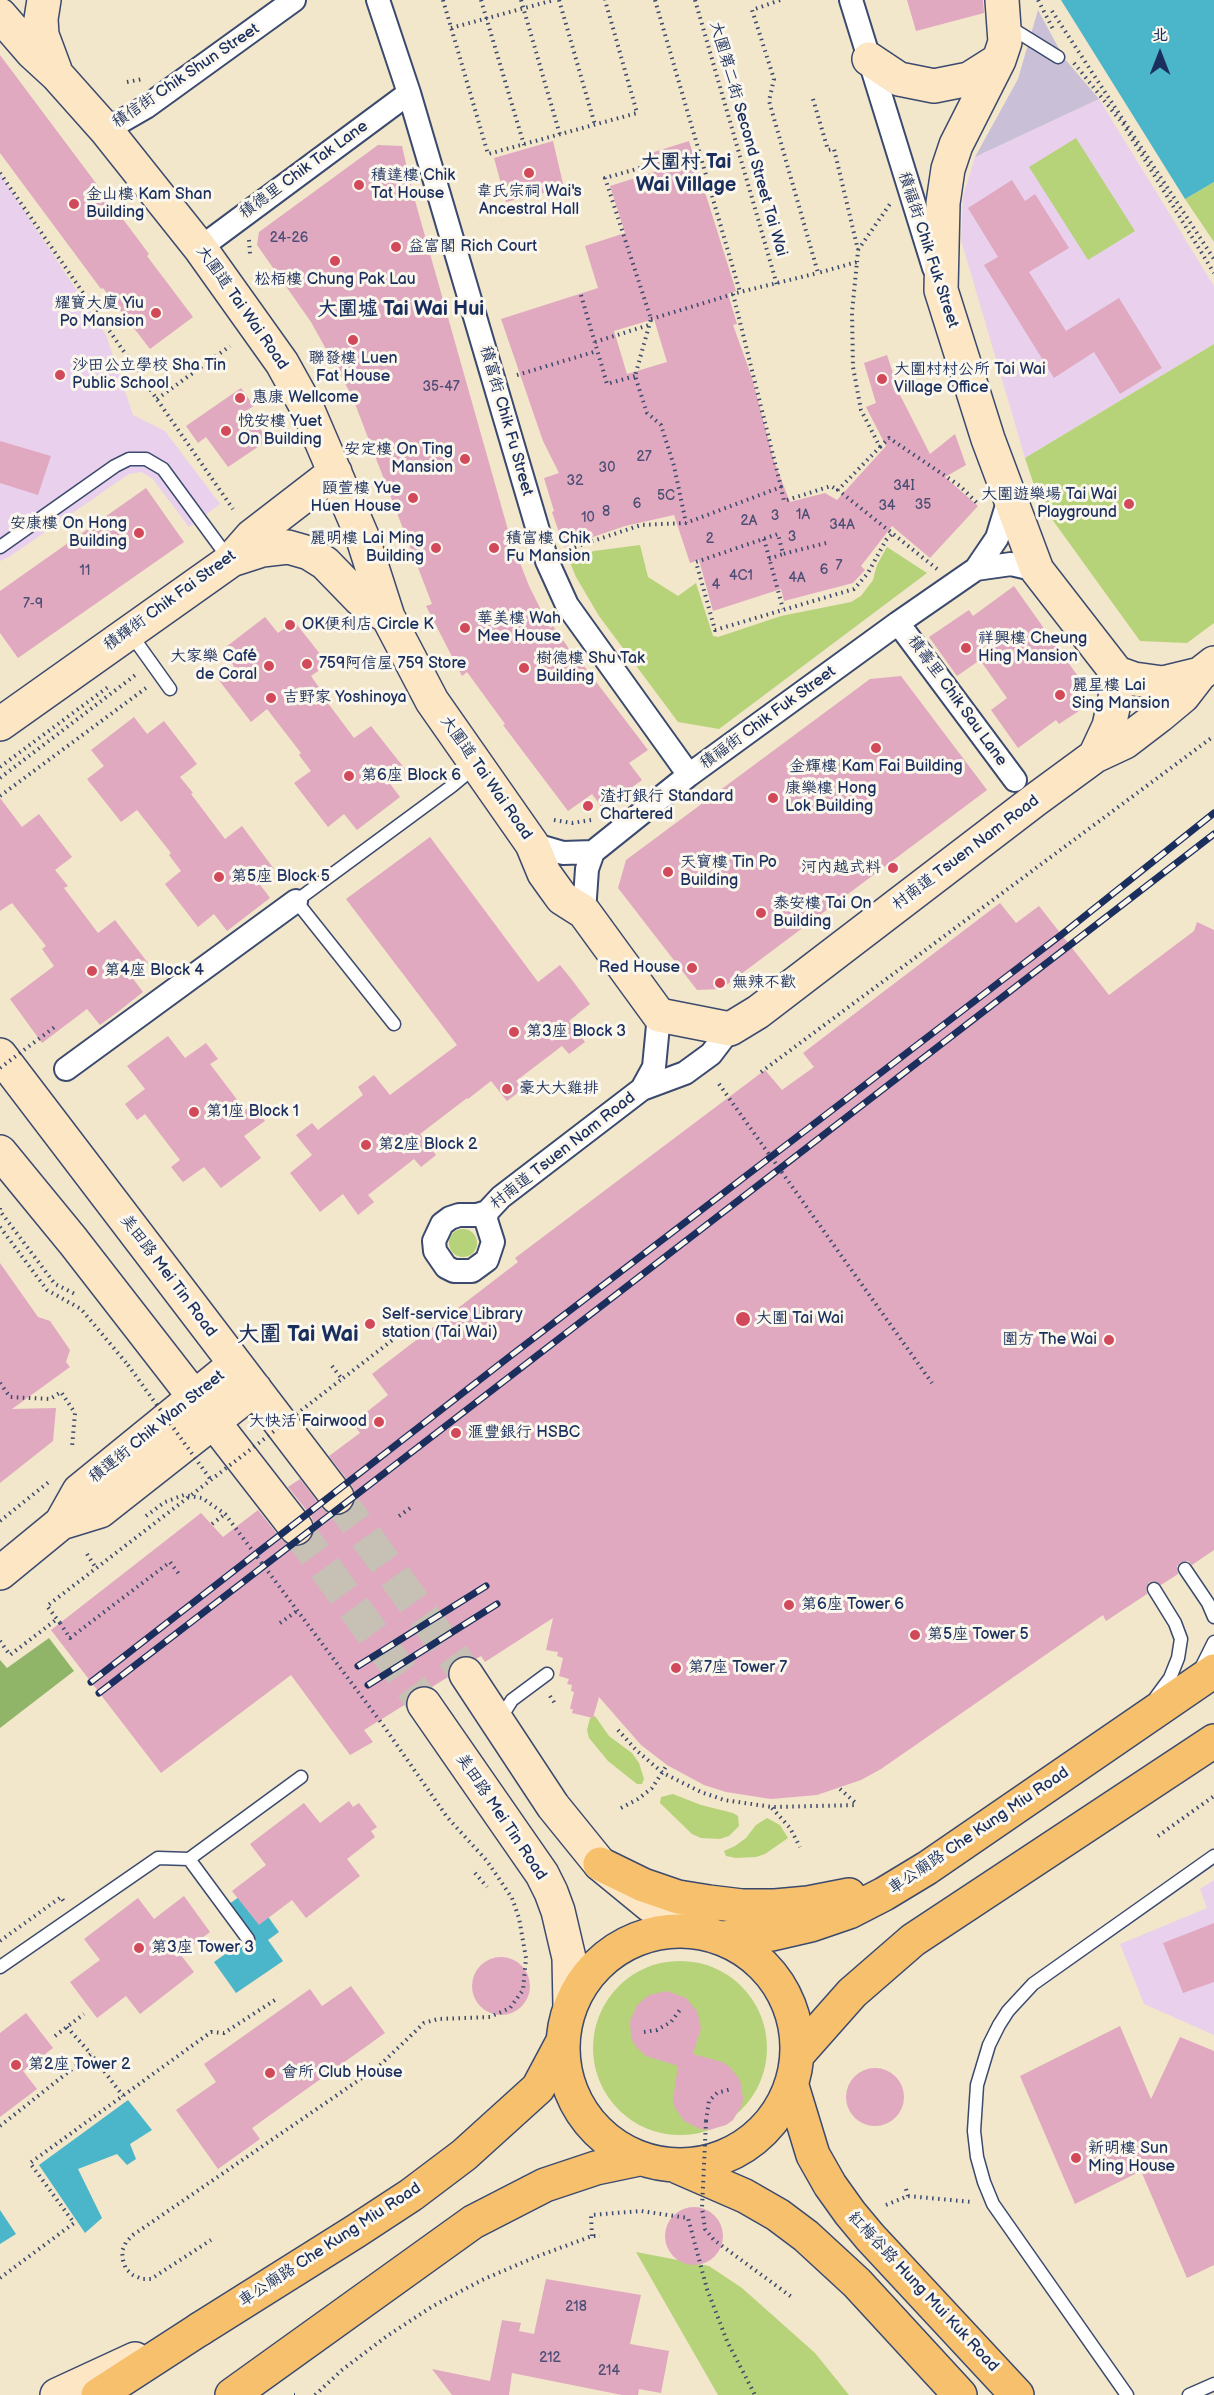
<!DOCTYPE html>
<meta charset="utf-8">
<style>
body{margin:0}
#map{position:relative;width:1214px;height:2395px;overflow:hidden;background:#f2e6cb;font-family:"Balsamiq Sans","LXGW WenKai TC",sans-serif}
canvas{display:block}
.north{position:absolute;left:1130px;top:24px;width:60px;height:60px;-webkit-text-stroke:4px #fbf7ec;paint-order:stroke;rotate:0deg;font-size:16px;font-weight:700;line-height:24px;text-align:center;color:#1b2f5e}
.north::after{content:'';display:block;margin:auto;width:21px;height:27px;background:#1b2f5e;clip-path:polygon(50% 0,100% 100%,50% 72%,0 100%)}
</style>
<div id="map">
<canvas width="1214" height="2395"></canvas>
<div class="north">北</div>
</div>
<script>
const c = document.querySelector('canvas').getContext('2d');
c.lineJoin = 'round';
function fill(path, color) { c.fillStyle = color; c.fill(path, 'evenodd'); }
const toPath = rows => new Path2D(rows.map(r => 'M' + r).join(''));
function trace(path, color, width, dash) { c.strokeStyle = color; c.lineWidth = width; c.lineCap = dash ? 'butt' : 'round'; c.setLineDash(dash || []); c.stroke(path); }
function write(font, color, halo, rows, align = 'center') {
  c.font = font + ' "Balsamiq Sans","LXGW WenKai TC",sans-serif'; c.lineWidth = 6; c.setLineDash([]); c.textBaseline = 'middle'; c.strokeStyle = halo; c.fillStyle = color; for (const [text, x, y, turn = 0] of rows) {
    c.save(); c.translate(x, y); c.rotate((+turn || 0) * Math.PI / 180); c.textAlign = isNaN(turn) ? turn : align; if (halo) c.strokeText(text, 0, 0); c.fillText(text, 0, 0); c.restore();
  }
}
fill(toPath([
 [1099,99,1214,286,1214,344,1025,458,961,240,963,196,975,157],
 [0,174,106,335,133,415,165,431,220,504,189,527,152,478,141,472,129,474,9,557,0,561],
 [1214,1880,1214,2035,1144,2004,1120,1944,1207,1908,1200,1889]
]), '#e9d1ed');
fill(toPath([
 [1038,10,1064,58,1099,99,975,157,1018,79]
]), '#c9bfd7');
fill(toPath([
 [1076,138,1135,231,1088,260,1029,167],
 [1214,182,1214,242,1185,199],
 [1214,344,1214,623,1187,643,1140,641,1054,522,1034,485,1025,458],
 [640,545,648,577,678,596,696,583,713,636,718,637,781,616,851,602,861,596,873,580,877,565,887,547,927,573,719,729,678,722,599,616,576,577,569,560,594,551],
 '449 1243a14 14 0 1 1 28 0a14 14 0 1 1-28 0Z',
 [595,1716,609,1736,632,1753,639,1763,644,1779,642,1784,637,1784,608,1761,589,1738,587,1730,590,1718],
 [673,1794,701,1805,733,1813,738,1816,739,1826,729,1836,720,1839,701,1838,692,1834,660,1803,661,1797],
 [767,1818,780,1825,788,1838,765,1854,756,1857,736,1858,726,1856,724,1851,735,1846,746,1838,756,1825],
 '593 2048a87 87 0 1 1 174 0a87 87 0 1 1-174 0Z',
 [636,2252,709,2266,742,2288,815,2353,849,2395,718,2395]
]), '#b6d379');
fill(toPath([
 [49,1638,74,1671,0,1728,0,1660,7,1668]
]), '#90b569');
fill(toPath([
 [1061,0,1214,0,1214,182,1185,199],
 [249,1890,279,1932,268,1940,283,1961,236,1993,214,1962,252,1935,229,1904],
 [128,2100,152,2130,130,2144,136,2159,127,2165,117,2154,78,2169,102,2218,85,2233,39,2165],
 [0,2210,16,2234,0,2244]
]), '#4bb6c9');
fill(toPath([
 [907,0,983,0,984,13,916,31],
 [0,55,149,254,147,256,193,317,150,349,103,288,101,289,0,153],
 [553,141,564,188,506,202,494,158],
 [689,141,736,291,728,294,737,324,733,325,752,378,774,461,790,502,825,493,837,500,886,446,866,407,876,403,864,363,887,355,900,395,930,454,955,434,966,465,945,477,978,506,930,558,892,526,861,566,865,570,853,583,784,601,781,589,713,611,699,560,690,563,674,515,625,526,564,547,552,512,554,511,544,478,559,473,543,441,501,319,598,288,585,246,625,233,610,186,657,171,651,153],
 [654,319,667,362,627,374,614,331],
 [378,145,402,146,412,190,510,537,529,586,550,628,553,626,582,667,584,666,648,750,629,763,642,780,603,809,592,794,568,811,503,725,505,724,467,672,462,676,426,606,432,604,352,396,311,322,257,245,259,232],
 [1012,180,1025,201,1035,194,1069,248,1029,272,1066,331,1119,298,1162,368,1120,394,1094,352,1054,378,984,265,998,257,968,208],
 [241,388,254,406,247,410,268,440,228,467,206,437,198,443,186,426],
 [0,441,51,456,38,495,0,483],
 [146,488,184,542,18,658,0,633,0,591],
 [1014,586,1082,682,1082,709,1059,724,1056,720,1018,748,991,710,1007,698,980,660,957,676,929,637,969,610,973,616],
 [265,617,278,633,294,621,328,664,311,676,323,693,321,694,354,738,371,726,405,769,388,781,400,797,357,830,344,814,328,827,294,783,311,771,299,755,301,753,267,709,251,722,218,679,234,666,222,650],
 [901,676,987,790,721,989,697,990,618,888,626,860,870,679],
 [134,717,147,734,164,721,197,764,180,777,193,793,191,794,225,839,242,826,274,869,258,882,270,898,227,931,214,914,198,927,165,884,181,871,169,855,171,853,137,810,121,822,87,779,104,766,91,750],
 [0,798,22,827,39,814,72,857,55,870,68,886,64,888,98,933,115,920,148,963,131,976,143,992,119,1011,100,1025,87,1009,42,1043,10,999,54,966,42,949,46,946,12,903,0,911],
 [430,837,538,982,560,965,572,980,590,1004,569,1021,585,1042,569,1054,562,1046,516,1081,523,1089,507,1101,491,1081,468,1099,467,1098,420,1134,436,1155,421,1167,414,1159,368,1195,374,1202,358,1215,343,1194,320,1212,290,1173,312,1155,296,1135,312,1123,318,1130,363,1095,358,1087,374,1075,390,1095,457,1045,346,899],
 [1000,903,1016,923,1039,906,1109,995,1194,931,1197,922,1214,930,1214,1550,1192,1565,1188,1561,1181,1562,1177,1566,1178,1574,1161,1585,1154,1581,1149,1582,1146,1589,1147,1594,1106,1621,1103,1615,881,1769,861,1780,817,1795,771,1799,726,1792,704,1785,667,1765,641,1745,599,1697,593,1718,572,1713,573,1709,570,1709,574,1692,571,1691,572,1685,567,1684,569,1679,559,1676,563,1658,557,1656,558,1652,546,1650,553,1618,485,1662,481,1656,476,1659,465,1655,455,1659,449,1666,448,1677,432,1687,423,1685,414,1688,407,1696,406,1704,364,1730,373,1742,350,1755,291,1675,161,1773,51,1630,201,1513,223,1537,258,1510,282,1540,288,1545,298,1547,308,1542,313,1536,315,1526,311,1516,288,1487,300,1479,322,1508,329,1514,339,1516,348,1512,354,1505,355,1494,352,1486,329,1456,360,1433,353,1423,388,1395,372,1374,518,1262,515,1258,765,1070,782,1090,814,1067,803,1053],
 [168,1036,185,1058,206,1043,218,1059,210,1064,245,1110,252,1105,265,1121,244,1136,261,1158,221,1188,204,1167,183,1182,171,1167,180,1160,145,1114,137,1120,125,1104,145,1089,127,1066],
 [0,1263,38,1317,50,1321,70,1350,66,1362,70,1367,12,1409,56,1408,53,1441,0,1483],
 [349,1801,353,1807,359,1803,377,1827,371,1831,375,1837,347,1859,360,1876,306,1918,292,1900,259,1925,232,1891,266,1865,250,1844,304,1803,320,1823],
 [184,1896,210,1932,180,1954,194,1972,140,2014,126,1996,97,2018,70,1982,100,1960,84,1939,138,1898,154,1919],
 [1214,1923,1214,1982,1183,1993,1163,1943],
 '472 1986a29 29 0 1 1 58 0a29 29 0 1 1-58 0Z',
 [351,1986,385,2033,252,2128,260,2139,218,2169,176,2110,216,2082,204,2064,310,1989,322,2006],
 [667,1991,686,1998,697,2011,701,2028,693,2054,722,2062,730,2067,740,2080,743,2097,742,2105,733,2120,726,2125,709,2130,700,2129,684,2121,675,2108,673,2100,678,2066,646,2056,637,2048,631,2038,630,2021,637,2005,649,1995],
 [26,2013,53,2048,23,2071,37,2089,0,2117,0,2033],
 [1120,2026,1151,2099,1180,2037,1214,2051,1214,2265,1187,2278,1141,2171,1075,2204,1020,2076],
 '846 2097a29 29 0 1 1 58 0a29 29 0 1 1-58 0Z',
 '665 2236a29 29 0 1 1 58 0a29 29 0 1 1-58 0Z',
 [546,2279,641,2295,630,2344,669,2351,661,2393,639,2389,638,2395,622,2395,512,2373,509,2395,452,2395,432,2369,490,2381,502,2320,521,2323,519,2331,534,2334]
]), '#e0a9c0');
trace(toPath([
 [337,1497,466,1674],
 [296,1528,424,1704]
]), '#c7c1b5', 33, [33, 16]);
const lane = toPath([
 [1008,26,1058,57],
 [0,547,115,466,129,459,146,459,163,469,229,559],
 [130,633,170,689],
 [394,1024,296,901,452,786,476,766],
 [1185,1569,1208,1603,1214,1617],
 [1154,1589,1175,1623,1181,1639,1178,1658,1170,1678,1156,1697],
 [1200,1670,1214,1642],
 [502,1721,505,1711,512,1700,547,1674],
 [189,1859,248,1939],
 [0,1967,158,1858,189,1859,301,1777],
 [1127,2395,993,2204,984,2182,977,2157,974,2131,977,2085,989,2045,999,2025,1008,2011,1033,1984,1214,1856],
 [1189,2395,1214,2384]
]);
const street = toPath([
 [378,0,409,93,547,561,567,605,689,775],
 [851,0,934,268],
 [106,130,146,107,294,0],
 [200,248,409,93],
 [976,569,997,538,1009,499],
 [898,623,1015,780],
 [532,844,563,853,593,852],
 [584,912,587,869,593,852,689,775,898,623,976,569,1011,564,1037,570],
 [66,1069,296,901],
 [642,1089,654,1067,659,1015],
 [487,1212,486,1220,493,1242,487,1260,472,1271,454,1271,446,1267,435,1251,434,1241,442,1224,450,1218,459,1215,477,1215,487,1212,501,1197,642,1089,685,1073,711,1054,730,1029]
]);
const secondary = toPath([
 [44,0,41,19,42,35,55,70],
 [1002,0,1005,42,999,60,956,145,948,169,943,203,941,290,988,439,1037,570,1117,673,1134,679,1163,683,1200,674],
 [0,15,32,52,57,75,106,130,200,248,282,363,307,408,362,536,388,617,432,701,532,844,544,873,554,887,562,898,584,912,659,1015,730,1029,758,1012,1035,800,1095,756,1125,742,1159,716,1183,696,1200,674,1214,663],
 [869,59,899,79,934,86,969,79,999,60],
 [231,560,262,550,288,547,309,553,325,563,360,599,388,617],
 [0,724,230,561,252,536,335,472],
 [1095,756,1109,726,1115,699,1117,673],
 [0,1055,337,1497],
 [0,1152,73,1241,296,1528],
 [61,1523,100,1511,255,1389],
 [0,1573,61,1523,79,1491,235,1364],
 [466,1674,553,1806,600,1864,650,1905,689,1931],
 [424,1704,517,1838,542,1874,551,1892,558,1911,569,1958,570,2007],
 [57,2395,135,2359]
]);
const primary = toPath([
 [600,1864,643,1885,678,1897,709,1902,742,1906,775,1906,808,1903,849,1895],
 '563 2048a117 117 0 1 1 234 0a117 117 0 1 1-234 0Z',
 [722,1938,772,1934,811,1925,849,1912,884,1894,927,1868,1214,1671],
 [798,2054,852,1993,913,1940,1214,1741],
 [792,2086,813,2155,830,2185,850,2213,870,2237,1017,2395],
 [676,2166,745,2196,778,2215,806,2236,857,2283,960,2395],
 [200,2329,356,2231,411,2195,464,2155,538,2088,562,2043],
 [232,2395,473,2222,545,2185,596,2168,639,2159]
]);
const highway = toPath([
 [98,2395,200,2329]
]);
trace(lane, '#3b4a6e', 15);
trace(street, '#3b4a6e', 26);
trace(secondary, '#3b4a6e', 36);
trace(primary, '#3b4a6e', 36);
trace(highway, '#3b4a6e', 36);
trace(toPath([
 [443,0,488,154,637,113,605,0],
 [481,0,524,145],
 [521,0,560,135],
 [559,0,595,125],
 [655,0,740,292],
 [695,0,777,285],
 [780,0,752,10,774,79,769,101,818,273,857,262,852,312,853,367,861,410,880,447,838,490,937,569],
 [1038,0,1054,31],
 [1052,11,1214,259],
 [451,28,554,0],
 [1074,63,1123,124,1214,273],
 [127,82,143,79],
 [813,99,828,150,834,149,858,250,857,262],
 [640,168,605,178,651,319,635,376,647,413,661,425,674,466,686,523],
 [0,173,233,509],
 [249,240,250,254],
 [858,250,890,204],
 [733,294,781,487],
 [581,295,607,384,635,376],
 [651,319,740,292,818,273],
 [595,342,649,325],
 [517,375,597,351],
 [157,399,230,346],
 [880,447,889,438,960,486,979,505],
 [764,539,783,609],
 [826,543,783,554,778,534,696,562,715,630,854,589,868,573,886,540,892,534],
 [569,549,641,525,686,523,781,487,784,501,831,486,838,490],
 [769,559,783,554],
 [0,767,108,687],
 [0,778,138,673],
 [0,796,146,688],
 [554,820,572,823,591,820],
 [761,1072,1214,736],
 [719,1084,932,1383],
 [0,1208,0,1211,55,1284,75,1294],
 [0,1227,47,1290,81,1309,128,1365],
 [332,1366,342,1379,408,1328],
 [0,1383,10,1397,50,1399,61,1392,75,1413,72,1447],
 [146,1516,165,1502,184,1495,202,1498,225,1514,383,1725,447,1817,487,1861,512,1898,519,1918,526,1958,523,1990,510,2008,490,2017,438,2019,424,2023,378,2067,133,2235,126,2242,122,2251,123,2260,126,2269,133,2275,142,2279,151,2279,211,2240],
 [399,1516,413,1506],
 [0,1521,50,1481],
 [212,1524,225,1514],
 [87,1554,96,1568],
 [60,1623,70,1638,170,1562,179,1574],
 [280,1623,297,1611],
 [0,1641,10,1655,57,1619],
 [550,1696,556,1705],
 [618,1730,636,1750,663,1773,701,1792,724,1800,772,1807,858,1805],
 [840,1789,857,1804],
 [621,1808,638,1799,652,1788,667,1765],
 [772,1808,790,1828,800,1847],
 [1158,1836,1214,1796],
 [475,1873,487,1887],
 [0,1941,61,1897,64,1902],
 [67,2027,91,2054],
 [644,2032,657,2030,671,2022,682,2007],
 [55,2036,84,2014],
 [706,2121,709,2101,717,2093,731,2089],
 [0,2126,91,2054,123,2096],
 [906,2189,908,2196],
 [886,2205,908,2196,972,2202],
 [592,2236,591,2215,641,2211,688,2218,707,2289,727,2341,755,2395],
 [0,2278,74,2223,30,2163,211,2032,224,2033,278,1998],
 [294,2395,295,2395],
 [315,2395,342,2370,387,2336,433,2306,482,2280,533,2258,592,2236,600,2236]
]), '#3b4a6e', 4, [1.5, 4.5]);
trace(lane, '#fff', 12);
trace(street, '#fff', 22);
trace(secondary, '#fce6c4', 33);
trace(primary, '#f7c06c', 33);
trace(highway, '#f7c06c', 33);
const rail = toPath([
 [358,1666,486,1586],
 [91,1682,509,1357,1061,935,1214,813],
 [368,1685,497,1604],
 [99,1693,1214,834]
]);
trace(rail, '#1b2f5e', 7);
trace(rail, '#fbf7ec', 4.5, [14]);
trace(toPath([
 [0,1068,56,1026],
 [128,1365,211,1480],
 [60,1623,47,1606,342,1379],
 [706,2121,702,2208,705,2229,714,2240,793,2298]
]), '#3b4a6e', 4, [1.5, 4.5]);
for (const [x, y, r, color] of [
 [529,173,6,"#d1495b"],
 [359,185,6,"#d1495b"],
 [74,204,6,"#d1495b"],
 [396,247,6,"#d1495b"],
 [335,261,6,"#d1495b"],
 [156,313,6,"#d1495b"],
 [353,340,6,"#d1495b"],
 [60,375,6,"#d1495b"],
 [882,379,6,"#d1495b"],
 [240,398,6,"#d1495b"],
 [226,431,6,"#d1495b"],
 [465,459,6,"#d1495b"],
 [413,498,6,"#d1495b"],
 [1129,504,6,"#d1495b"],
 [139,533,6,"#d1495b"],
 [436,548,6,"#d1495b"],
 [494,548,6,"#d1495b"],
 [290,625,6,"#d1495b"],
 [465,628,6,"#d1495b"],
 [966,648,6,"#d1495b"],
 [307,664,6,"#d1495b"],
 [269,666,6,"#d1495b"],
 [524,668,6,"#d1495b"],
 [1060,695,6,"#d1495b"],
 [271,698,6,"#d1495b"],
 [876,748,6,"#d1495b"],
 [349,776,6,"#d1495b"],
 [773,798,6,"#d1495b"],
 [588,806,6,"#d1495b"],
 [893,868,6,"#d1495b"],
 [668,872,6,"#d1495b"],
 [219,877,6,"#d1495b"],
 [761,913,6,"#d1495b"],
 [692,968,6,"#d1495b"],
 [92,971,6,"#d1495b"],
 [720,983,6,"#d1495b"],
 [514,1032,6,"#d1495b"],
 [507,1089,6,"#d1495b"],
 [194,1112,6,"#d1495b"],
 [366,1145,6,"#d1495b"],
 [743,1319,8,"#d1495b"],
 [370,1324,6,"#d1495b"],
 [1109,1340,6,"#d1495b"],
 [379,1422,6,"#d1495b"],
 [456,1433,6,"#d1495b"],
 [789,1605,6,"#d1495b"],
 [915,1635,6,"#d1495b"],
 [676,1668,6,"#d1495b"],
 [139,1948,6,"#d1495b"],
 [16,2065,6,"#d1495b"],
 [270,2073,6,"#d1495b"],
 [1076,2158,6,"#d1495b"]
]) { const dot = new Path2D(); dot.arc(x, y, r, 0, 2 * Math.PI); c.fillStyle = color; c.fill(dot); trace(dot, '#fbf7ec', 2); }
write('14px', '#4c4e76', null, [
 ["24-26",289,238],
 ["35-47",441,387],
 ["27",644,457],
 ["30",607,468],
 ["32",575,481],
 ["34I",904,486],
 ["5C",666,496],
 ["6",637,504],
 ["35",923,505],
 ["34",887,506],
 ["8",606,512],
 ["1A",803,515],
 ["3",775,516],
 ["10",588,518],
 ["2A",749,521],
 ["34A",842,525],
 ["3",792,537],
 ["2",710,539],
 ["7",839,566],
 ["6",824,570],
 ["11",85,571],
 ["4C1",741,576],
 ["4A",797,578],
 ["4",716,585],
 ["7-9",33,604],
 ["218",576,2307],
 ["212",550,2358],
 ["214",609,2371]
]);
write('16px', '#1b2f5e', '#fbf7ec', [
 ["積信街 Chik Shun Street",186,76,-34],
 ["大圍第二街 Second Street Tai Wai",748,139,74],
 ["積德里 Chik Tak Lane",304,170,-36],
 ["積福街 Chik Fuk Street",928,250,72],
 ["大圍道 Tai Wai Road",242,308,55],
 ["積富街 Chik Fu Street",506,421,74],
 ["積輝街 Chik Fai Street",170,601,-36],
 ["積壽里 Chik Sau Lane",957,701,54],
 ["積福街 Chik Fuk Street",768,718,-36],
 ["大圍道 Tai Wai Road",486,778,55],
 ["村南道 Tsuen Nam Road",966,853,-37],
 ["村南道 Tsuen Nam Road",563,1151,-38],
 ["美田路 Mei Tin Road",168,1276,53],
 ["積運街 Chik Wan Street",157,1427,-39],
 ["美田路 Mei Tin Road",501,1817,56],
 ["車公廟路 Che Kung Miu Road",979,1831,-34],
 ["車公廟路 Che Kung Miu Road",330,2245,-33],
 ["紅梅谷路 Hung Mui Kuk Road",923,2292,47]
]);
write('16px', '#1b2f5e', '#fbf7ec', [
 ["積達樓 Chik",371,176],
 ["Tat House",371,194],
 ["韋氏宗祠 Wai's",529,192,"center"],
 ["Ancestral Hall",529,210,"center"],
 ["金山樓 Kam Shan",86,195],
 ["Building",86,213],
 ["益富閣 Rich Court",408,247],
 ["松栢樓 Chung Pak Lau",335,280,"center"],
 ["耀寶大廈 Yiu",144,304,"right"],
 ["Po Mansion",144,322,"right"],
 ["聯發樓 Luen",353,359,"center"],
 ["Fat House",353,377,"center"],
 ["沙田公立學校 Sha Tin",72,366],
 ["Public School",72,384],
 ["大圍村村公所 Tai Wai",894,370],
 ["Village Office",894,388],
 ["惠康 Wellcome",252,398],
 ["悅安樓 Yuet",238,422],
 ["On Building",238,440],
 ["安定樓 On Ting",453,450,"right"],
 ["Mansion",453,468,"right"],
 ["頤萱樓 Yue",401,489,"right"],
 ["Huen House",401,507,"right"],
 ["大圍遊樂場 Tai Wai",1117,495,"right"],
 ["Playground",1117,513,"right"],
 ["安康樓 On Hong",127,524,"right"],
 ["Building",127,542,"right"],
 ["麗明樓 Lai Ming",424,539,"right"],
 ["Building",424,557,"right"],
 ["積富樓 Chik",506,539],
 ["Fu Mansion",506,557],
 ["華美樓 Wah",477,619],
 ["Mee House",477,637],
 ["OK便利店 Circle K",302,625],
 ["祥興樓 Cheung",978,639],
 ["Hing Mansion",978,657],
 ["大家樂 Café",257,657,"right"],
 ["de Coral",257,675,"right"],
 ["樹德樓 Shu Tak",536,659],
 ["Building",536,677],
 ["759阿信屋 759 Store",319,664],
 ["麗星樓 Lai",1072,686],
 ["Sing Mansion",1072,704],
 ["吉野家 Yoshinoya",283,698],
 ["金輝樓 Kam Fai Building",876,767,"center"],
 ["第6座 Block 6",361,776],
 ["康樂樓 Hong",785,789],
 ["Lok Building",785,807],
 ["渣打銀行 Standard",600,797],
 ["Chartered",600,815],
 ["天寶樓 Tin Po",680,863],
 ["Building",680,881],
 ["河內越式料",881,868,"right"],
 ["第5座 Block 5",231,877],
 ["泰安樓 Tai On",773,904],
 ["Building",773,922],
 ["Red House",680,968,"right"],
 ["第4座 Block 4",104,971],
 ["無辣不歡",732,983],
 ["第3座 Block 3",526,1032],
 ["豪大大雞排",519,1089],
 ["第1座 Block 1",206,1112],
 ["第2座 Block 2",378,1145],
 ["Self-service Library",382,1315],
 ["station (Tai Wai)",382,1333],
 ["大圍 Tai Wai",756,1319],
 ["圍方 The Wai",1097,1340,"right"],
 ["大快活 Fairwood",367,1422,"right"],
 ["滙豐銀行 HSBC",468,1433],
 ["第6座 Tower 6",801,1605],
 ["第5座 Tower 5",927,1635],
 ["第7座 Tower 7",688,1668],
 ["第3座 Tower 3",151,1948],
 ["第2座 Tower 2",28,2065],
 ["會所 Club House",282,2073],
 ["新明樓 Sun",1088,2149],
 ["Ming House",1088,2167]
], 'left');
write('bold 20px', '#1b2f5e', '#fbf7ec', [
 ["大圍村 Tai",686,163],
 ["Wai Village",686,186],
 ["大圍墟 Tai Wai Hui",401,310]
]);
write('bold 22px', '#1b2f5e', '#fbf7ec', [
 ["大圍 Tai Wai",298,1335]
]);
</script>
